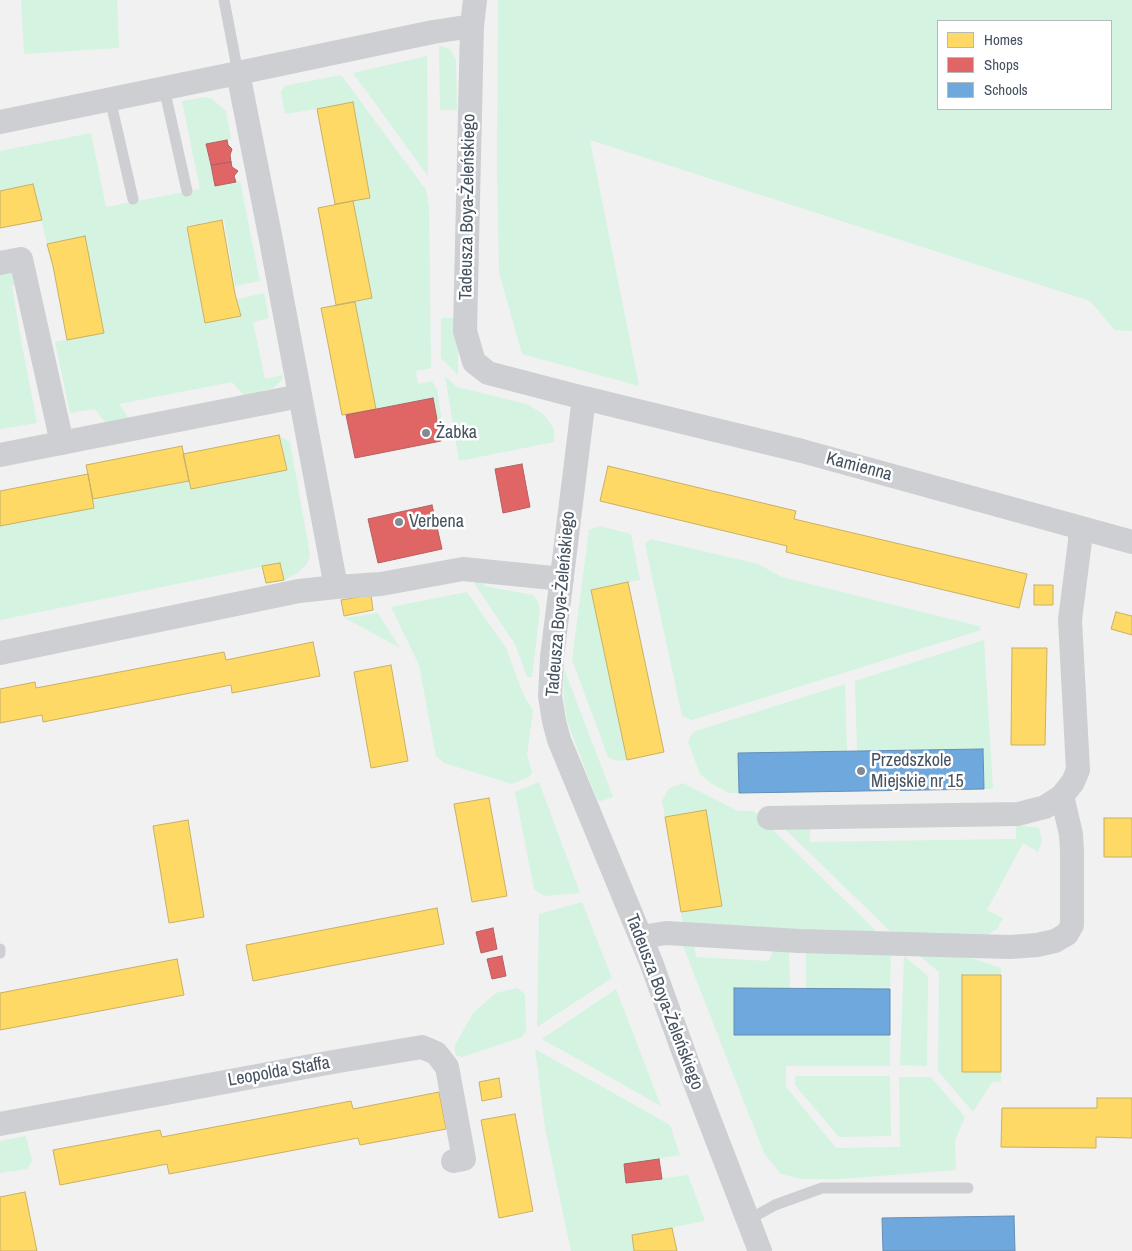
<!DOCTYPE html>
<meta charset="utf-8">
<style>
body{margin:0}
#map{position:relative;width:1132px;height:1251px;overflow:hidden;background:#f2f1f1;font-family:"Archivo Narrow",sans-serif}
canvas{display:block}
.legend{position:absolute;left:937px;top:20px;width:175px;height:90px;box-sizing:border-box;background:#fff;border:1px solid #b5babf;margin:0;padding:6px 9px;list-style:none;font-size:15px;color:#465260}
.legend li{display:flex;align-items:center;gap:10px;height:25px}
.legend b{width:25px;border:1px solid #b5babf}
</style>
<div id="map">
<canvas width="1132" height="1251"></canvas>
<ul class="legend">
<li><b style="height:14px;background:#ffd966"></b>Homes</li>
<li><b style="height:14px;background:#e06666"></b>Shops</li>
<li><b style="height:14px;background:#6fa8dc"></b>Schools</li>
</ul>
</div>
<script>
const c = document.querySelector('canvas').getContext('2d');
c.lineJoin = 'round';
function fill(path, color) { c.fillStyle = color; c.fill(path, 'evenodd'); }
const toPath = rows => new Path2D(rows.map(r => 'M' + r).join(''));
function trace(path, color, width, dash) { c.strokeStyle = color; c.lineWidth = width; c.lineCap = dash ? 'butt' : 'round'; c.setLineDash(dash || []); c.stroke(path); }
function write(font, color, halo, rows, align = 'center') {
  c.font = font + ' "Archivo Narrow",sans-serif'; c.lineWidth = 5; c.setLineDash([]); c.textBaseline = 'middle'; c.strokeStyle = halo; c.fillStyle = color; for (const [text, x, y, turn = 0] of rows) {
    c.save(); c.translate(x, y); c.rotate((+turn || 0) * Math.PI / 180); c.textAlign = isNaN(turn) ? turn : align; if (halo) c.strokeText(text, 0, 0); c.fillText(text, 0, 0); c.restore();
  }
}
fill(toPath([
 [21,0,117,0,119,48,24,54],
 [498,0,1132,0,1132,331,1115,330,1090,301,590,140,639,386,522,354,499,273,497,169],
 [1111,21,1111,109,938,109,938,21],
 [439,45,450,49,456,60,457,110,440,110],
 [427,56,428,176,353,73],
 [341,75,426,190,429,206,431,368,416,371,418,384,432,381,437,389,441,416,441,441,433,398,376,409,355,302,372,298,353,201,370,198,353,103,285,114,281,92,284,86],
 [205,97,212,99,226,111,231,139,206,144,215,186,240,181,260,281,235,286,224,219,186,226,205,323,241,316,237,299,264,293,269,318,253,322,265,379,283,375,282,380,273,388,245,397,232,382,119,404,130,420,107,425,95,409,70,413,55,342,104,332,85,236,47,244,33,184,0,191,0,151,91,133,106,207,200,189,182,101],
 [0,267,14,272,19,284,12,286,21,340,37,423,0,429],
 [441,318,458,318,458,375,441,358],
 [445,376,457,387,527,404,544,415,554,429,554,442,459,461],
 [280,436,290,442,310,555,307,564,296,574,284,580,280,563,0,620,0,526,94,508,93,500,189,481,191,489,287,470],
 [600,526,631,534,640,580,591,590,627,760,617,761,608,757,572,660,589,530],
 [651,539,758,564,782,577,979,626,981,630,692,720,682,716,645,544],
 [482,580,485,586,533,595,538,602,540,610,532,677,527,677,515,644,474,583],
 [467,592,506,648,524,696,533,710,527,755,532,772,529,777,512,784,444,763,436,756,419,665,391,607],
 [378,613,400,648,345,618],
 [984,640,993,789,984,789,983,749,857,751,855,681],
 [563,666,613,797,601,801,597,800,567,721,564,701],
 [845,684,847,751,738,753,739,793,729,793,712,784,700,774,688,742,693,732],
 [539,782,580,893,544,896,534,889,515,792],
 [683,783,738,811,754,811,881,936,683,924,681,912,722,905,706,810,665,817,662,801,668,789],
 [1016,825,1039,828,1042,840,1038,852,1023,843,987,910,1003,918,997,929,978,940,895,936,784,828,810,828,810,842,1016,839],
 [582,902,612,978,537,1027,539,914],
 [693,940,696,957,769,961,776,944,789,946,790,989,734,1035,890,1035,890,1066,786,1066,786,1087,836,1148,900,1147,899,1077,931,1077,965,1117,955,1140,956,1170,840,1179,802,1179,781,1174,764,1153,681,941],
 [806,947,891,955,890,989,806,989],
 [916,953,963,955,1001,968,1001,975,962,975,962,1072,1001,1072,1001,1082,992,1082,973,1112,938,1071,939,972],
 [904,956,928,976,927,1066,900,1065],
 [517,988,525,994,526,1031,522,1037,462,1057,456,1055,454,1047,473,1013,496,993],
 [616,989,661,1106,542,1039],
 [535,1049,670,1125,680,1155,624,1164,626,1183,688,1175,705,1221,632,1235,634,1251,571,1251,545,1128],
 [795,1076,890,1076,891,1136,839,1137,795,1085],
 [26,1136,32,1161,27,1169,0,1173,0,1141]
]), '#d4f3e0');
const homes = toPath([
 [353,102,370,198,335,204,317,109,353,102],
 [33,184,42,220,0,228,0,191,33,184],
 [353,201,372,298,336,305,318,208,353,201],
 [222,220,235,294,241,316,205,323,187,227,222,220],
 [85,236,104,333,67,340,53,266,47,244,85,236],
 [355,302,376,409,342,415,321,308,355,302],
 [279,435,287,470,191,489,183,454,279,435],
 [182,446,189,481,93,499,86,465,182,446],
 [608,466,796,511,794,519,1027,574,1019,608,786,552,787,546,600,501,608,466],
 [88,474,94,508,0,526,0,491,88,474],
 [280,563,284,580,266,583,262,566,280,563],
 [628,582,664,752,627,760,591,590,628,582],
 [1034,585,1053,585,1053,605,1034,605,1034,585],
 [371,595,373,610,344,616,341,600,371,595],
 [1116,612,1132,616,1132,635,1111,629,1116,612],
 [313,642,320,676,232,693,231,685,43,722,42,715,0,723,0,689,35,682,36,688,224,652,226,660,313,642],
 [1012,648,1047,648,1045,745,1011,745,1012,648],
 [391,665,408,761,371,768,354,672,391,665],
 [489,798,507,896,472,902,454,804,489,798],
 [706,810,722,906,681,912,665,817,706,810],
 [1104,818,1132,818,1132,857,1104,857,1104,818],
 [188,820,204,917,169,923,153,826,188,820],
 [437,908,444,944,253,981,246,945,437,908],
 [177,959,184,995,0,1030,0,993,177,959],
 [962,975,1001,975,1001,1072,962,1072,962,975],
 [499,1078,502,1097,482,1101,479,1082,499,1078],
 [439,1092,446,1129,360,1145,358,1138,169,1174,167,1164,60,1185,53,1150,160,1130,162,1137,351,1101,353,1109,439,1092],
 [1097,1098,1132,1098,1132,1138,1096,1137,1096,1148,1001,1147,1002,1108,1097,1108,1097,1098],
 [515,1114,533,1211,499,1218,481,1120,515,1114],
 [25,1192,37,1251,0,1251,0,1197,25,1192],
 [672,1228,677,1251,634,1251,632,1235,672,1228]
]);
fill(homes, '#ffd966');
trace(homes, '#c8b064', 1);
const shops = toPath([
 [227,140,228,145,232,149,230,155,231,162,211,165,206,144,227,140],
 [231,162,232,167,238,171,234,176,236,182,215,186,211,165,231,162],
 [433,398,441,441,355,458,346,415,433,398],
 [522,464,530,507,503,513,495,469,522,464],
 [432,505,442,549,378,563,368,519,432,505],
 [493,928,497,949,481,953,476,932,493,928],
 [502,956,506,976,492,979,487,959,502,956],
 [659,1159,662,1179,626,1183,624,1164,659,1159]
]);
fill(shops, '#e06666');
trace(shops, '#b26064', 1);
const schools = toPath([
 [983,749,984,789,739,793,738,753,983,749],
 [734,988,890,989,890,1035,734,1035,734,988],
 [1014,1216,1015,1251,883,1251,882,1218,1014,1216]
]);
fill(schools, '#6fa8dc');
trace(schools, '#638eb7', 1);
trace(toPath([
 [224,0,238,73],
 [164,88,187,191],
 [110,99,133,199],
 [0,949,0,953],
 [748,1220,775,1205,822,1188,968,1188]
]), '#cdcfd2', 11);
trace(toPath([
 [475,0,472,26,465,331,474,362,488,373,584,398,552,657,550,696,554,721,559,740,651,962,689,1067,760,1251],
 [238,73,433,32,472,26],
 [0,122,238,73,270,235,336,587,299,591,0,653],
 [0,263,21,259,62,443],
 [584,398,802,451,1132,542],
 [0,455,300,396],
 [336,587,381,584,463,569,562,579],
 [769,818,1018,814,1045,807,1062,796],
 [641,937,666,933,799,941,1010,947,1037,945,1055,941,1067,934,1072,925,1072,852,1071,834,1062,796,1073,782,1078,770,1070,620,1080,541,1080,528],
 [0,1124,327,1063,422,1047,436,1053,447,1067,464,1159,453,1161]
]), '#cdcfd2', 24);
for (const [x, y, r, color] of [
 [426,433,5,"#828a93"],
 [399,522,5,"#828a93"],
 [861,771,5,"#828a93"]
]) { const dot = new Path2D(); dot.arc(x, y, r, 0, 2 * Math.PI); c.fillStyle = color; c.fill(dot); trace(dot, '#fff', 2); }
write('18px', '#465260', '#fff', [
 ["Tadeusza Boya-Żeleńskiego",468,207,-89],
 ["Kamienna",859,467,15],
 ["Tadeusza Boya-Żeleńskiego",561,604,-85],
 ["Tadeusza Boya-Żeleńskiego",664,1002,69],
 ["Leopolda Staffa",279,1072,-10]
]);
write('18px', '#465260', '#fff', [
 ["Żabka",436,433],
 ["Verbena",409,522],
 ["Przedszkole",871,761],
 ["Miejskie nr 15",871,782]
], 'left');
</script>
